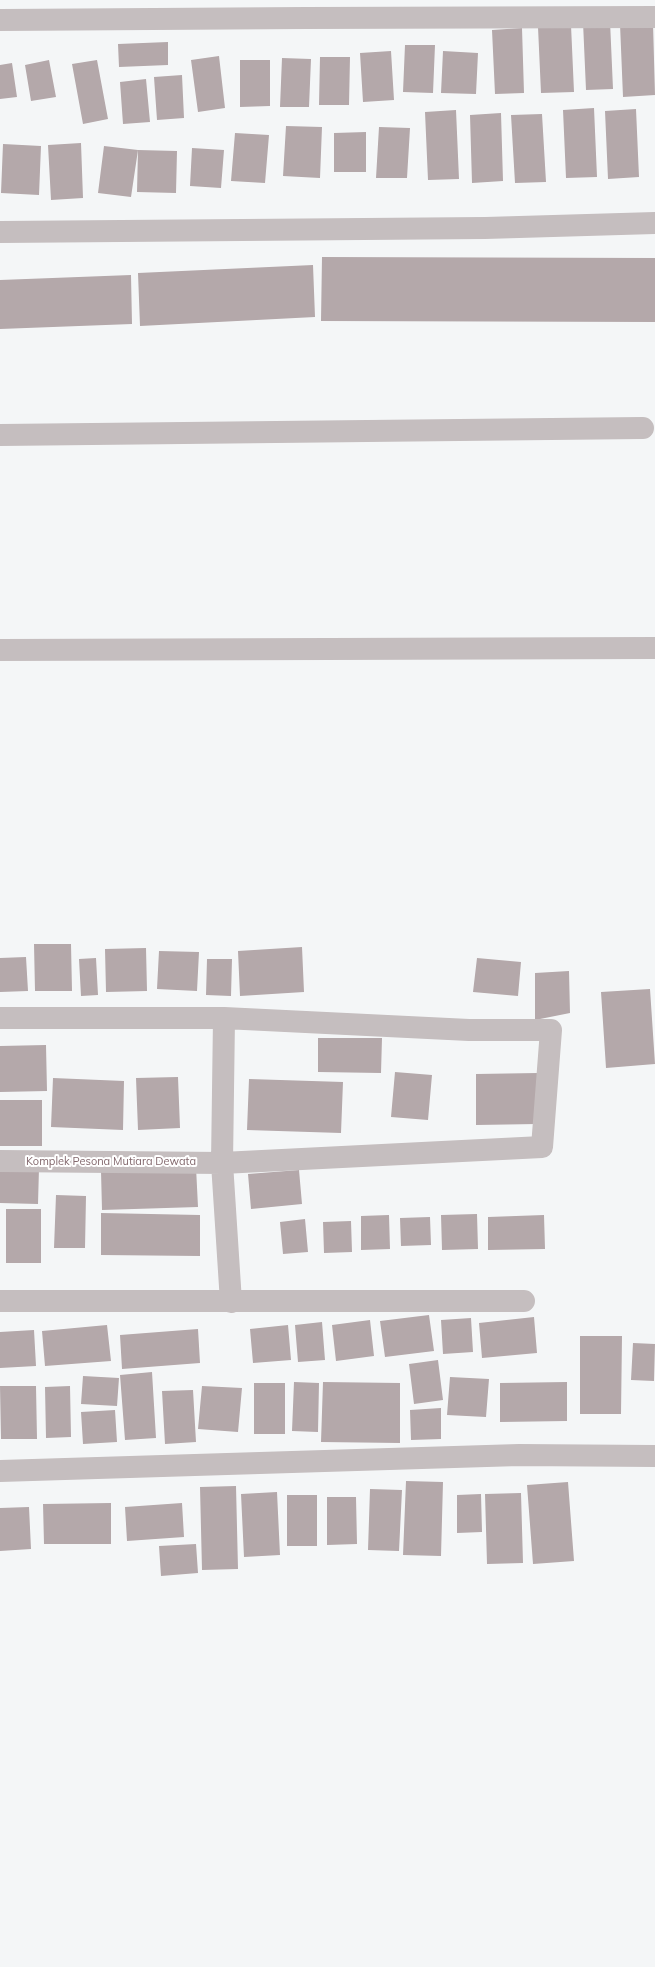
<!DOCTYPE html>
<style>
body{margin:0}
canvas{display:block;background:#f4f6f7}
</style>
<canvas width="655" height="1967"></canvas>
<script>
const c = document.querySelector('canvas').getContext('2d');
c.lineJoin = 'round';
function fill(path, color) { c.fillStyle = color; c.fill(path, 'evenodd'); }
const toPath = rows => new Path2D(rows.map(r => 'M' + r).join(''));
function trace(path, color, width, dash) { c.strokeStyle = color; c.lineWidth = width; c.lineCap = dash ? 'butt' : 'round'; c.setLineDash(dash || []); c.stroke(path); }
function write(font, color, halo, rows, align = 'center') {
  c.font = font + ' Mulish,sans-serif'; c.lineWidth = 4; c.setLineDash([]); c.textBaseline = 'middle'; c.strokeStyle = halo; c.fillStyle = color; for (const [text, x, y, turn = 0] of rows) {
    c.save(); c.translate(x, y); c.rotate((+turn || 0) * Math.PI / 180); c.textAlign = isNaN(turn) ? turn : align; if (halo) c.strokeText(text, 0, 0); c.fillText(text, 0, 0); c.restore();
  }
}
fill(toPath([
 [610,21,613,89,586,90,583,22],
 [653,23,655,95,623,97,620,24],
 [571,25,574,92,541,93,538,27],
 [522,28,524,93,495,94,492,30],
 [168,42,168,65,119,67,118,44],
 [405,45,435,45,433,93,403,92],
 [391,51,394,100,363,102,360,53],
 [443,51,478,53,476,94,441,93],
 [219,56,225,108,198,112,191,60],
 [320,57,350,57,349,105,319,105],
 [282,58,311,59,309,107,280,107],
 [49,60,56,97,31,101,25,65],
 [97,60,108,119,83,124,72,64],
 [240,60,270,60,270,106,240,107],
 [12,63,17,97,0,99,0,65],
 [182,75,184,118,157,120,154,77],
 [146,79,150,122,123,124,120,82],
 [594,108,597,177,566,178,563,110],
 [636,109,639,177,608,179,605,111],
 [456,110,459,179,428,180,425,112],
 [501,113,503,181,472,183,470,115],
 [542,114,546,182,515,183,511,115],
 [286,126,322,127,320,178,283,176],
 [379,127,410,128,407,178,376,178],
 [366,132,366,172,334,172,334,133],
 [235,133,269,135,265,183,231,181],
 [81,143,83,198,51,200,48,145],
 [3,144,41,146,39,195,1,193],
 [104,146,138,150,131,197,98,193],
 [192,148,224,150,221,188,190,186],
 [138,150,177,151,176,193,137,192],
 [322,257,655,258,655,322,321,321],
 [313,265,315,317,140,326,138,273],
 [131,275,132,324,0,329,0,280],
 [34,944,71,944,72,991,35,991],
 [302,947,304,992,240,996,238,951],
 [146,948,147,991,106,992,105,949],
 [159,951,199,952,197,991,157,989],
 [26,957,28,991,0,992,0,958],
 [96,958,98,995,81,996,79,959],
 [477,958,521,962,518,996,473,992],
 [207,959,232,959,231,996,206,995],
 [569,971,570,1013,535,1020,535,973],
 [650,989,655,1064,606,1068,601,992],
 [318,1038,382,1038,381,1073,318,1072],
 [46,1045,47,1091,0,1092,0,1046],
 [395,1072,432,1075,428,1120,391,1117],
 [538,1073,537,1124,476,1125,476,1074],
 [178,1077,180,1128,138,1130,136,1078],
 [53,1078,124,1081,123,1130,51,1127],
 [249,1079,343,1082,341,1133,247,1130],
 [0,1100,42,1100,42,1146,0,1146],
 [0,1167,39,1168,38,1204,0,1203],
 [196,1167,198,1207,102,1210,101,1171],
 [299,1170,302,1204,251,1209,248,1174],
 [56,1195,86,1196,85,1248,54,1248],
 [6,1209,41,1209,41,1263,6,1263],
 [101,1213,200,1215,200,1256,101,1255],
 [477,1214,478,1249,442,1250,441,1215],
 [389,1215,390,1249,361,1250,361,1216],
 [544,1215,545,1249,488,1250,488,1217],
 [430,1217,431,1245,401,1246,400,1218],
 [305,1219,308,1252,283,1254,280,1222],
 [351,1221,352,1252,324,1253,323,1222],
 [429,1315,434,1351,385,1357,380,1321],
 [534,1317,537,1353,482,1358,479,1323],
 [471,1318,473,1352,443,1354,441,1320],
 [370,1320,374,1356,336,1361,332,1325],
 [322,1322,325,1360,298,1362,295,1325],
 [107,1325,111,1361,45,1366,42,1331],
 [288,1325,291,1360,253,1363,250,1329],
 [198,1329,200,1363,122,1369,120,1335],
 [34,1330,36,1366,0,1368,0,1332],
 [580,1336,622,1336,621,1414,580,1414],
 [633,1343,655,1344,654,1381,631,1380],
 [438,1360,443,1400,414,1404,409,1364],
 [152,1372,156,1438,125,1440,120,1375],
 [83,1376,119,1378,117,1406,81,1404],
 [450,1377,489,1379,486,1417,447,1415],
 [294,1382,319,1383,318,1432,292,1431],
 [323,1382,400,1383,400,1443,321,1442],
 [567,1382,567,1421,500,1422,500,1383],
 [254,1383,285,1383,285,1434,254,1434],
 [0,1386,36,1386,37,1439,1,1439],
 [70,1386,71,1437,46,1438,45,1387],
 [202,1386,242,1388,238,1432,198,1429],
 [193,1390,196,1442,165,1444,162,1391],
 [441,1408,441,1439,411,1440,410,1410],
 [115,1410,117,1442,83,1444,81,1412],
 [406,1481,443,1482,441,1556,403,1555],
 [568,1482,574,1561,533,1564,527,1485],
 [236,1486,238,1569,202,1570,200,1487],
 [370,1489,402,1490,399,1551,368,1550],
 [277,1492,280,1555,244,1557,241,1494],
 [521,1493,523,1563,487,1564,485,1494],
 [481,1494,482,1532,457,1533,457,1495],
 [287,1495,317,1495,317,1546,287,1546],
 [327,1497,356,1497,357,1544,327,1545],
 [111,1503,111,1544,44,1544,43,1504],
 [182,1503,184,1537,127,1541,125,1507],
 [29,1507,31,1549,0,1551,0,1508],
 [196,1544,198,1573,161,1576,159,1546]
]), '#b4a8aa');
trace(toPath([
 [0,20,306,18,655,17],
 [0,232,485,228,655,223],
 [0,435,643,428],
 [0,650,655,648],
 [0,1018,224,1018,469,1030,551,1030,542,1147,222,1163,0,1161],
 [224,1018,222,1163,231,1302],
 [0,1301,524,1301],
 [0,1471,519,1455,655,1456]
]), '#c5bebf', 22);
write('11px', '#83686d', '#fff', [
 ["Komplek Pesona Mutiara Dewata",111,1162]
]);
</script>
